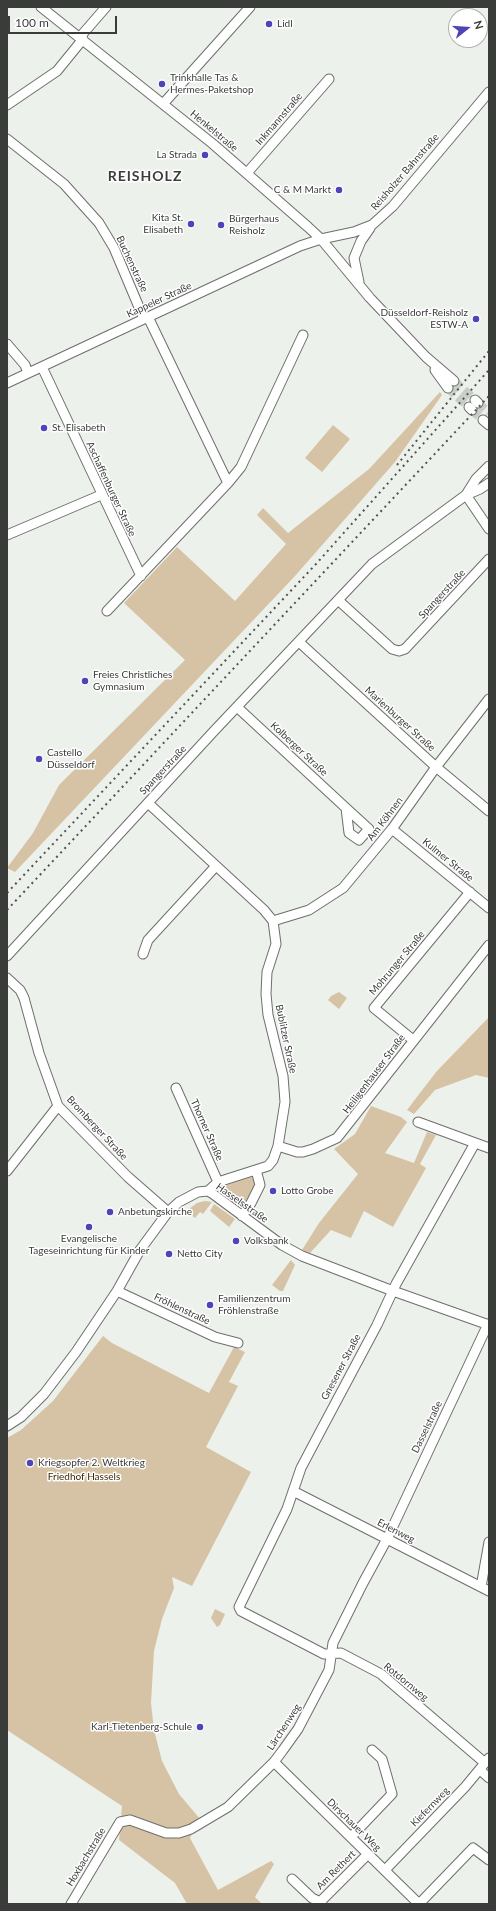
<!DOCTYPE html>
<meta charset="utf-8">
<style>
body{margin:0}
#map{position:relative;width:496px;height:1911px;overflow:hidden;background:#edf1eb;font-family:Lato,sans-serif}
canvas{display:block}
.frame{position:absolute;inset:0;border:8px solid #3a3c3a;pointer-events:none}
.north{position:absolute;left:448px;top:8px;width:40px;height:40px;box-sizing:border-box;background:#fff;border:1px solid #b0b1b0;border-radius:50%;rotate:73deg;font-size:11px;font-weight:700;line-height:16px;text-align:center;color:#3a3c3a}
.north::after{content:'';display:block;margin:auto;width:14px;height:18px;background:#4f43ba;clip-path:polygon(50% 0,100% 100%,50% 72%,0 100%)}
.scale{position:absolute;left:8px;top:16px;width:109px;height:18px;box-sizing:border-box;border:2px solid #3a3c3a;border-top:0;padding-left:5px;font-size:12px;line-height:14px;white-space:nowrap;color:#3a3c3a;-webkit-text-stroke:3px #fff;paint-order:stroke}
</style>
<div id="map">
<canvas width="496" height="1911"></canvas>
<div class="frame"></div>
<div class="north">N</div>
<div class="scale">100 m</div>
</div>
<script>
const c = document.querySelector('canvas').getContext('2d');
c.lineJoin = 'round';
function fill(path, color) { c.fillStyle = color; c.fill(path, 'evenodd'); }
const toPath = rows => new Path2D(rows.map(r => 'M' + r).join(''));
function trace(path, color, width, dash) { c.strokeStyle = color; c.lineWidth = width; c.lineCap = dash ? 'butt' : 'round'; c.setLineDash(dash || []); c.stroke(path); }
function write(font, color, halo, rows, align = 'center') {
  c.font = font + ' Lato,sans-serif'; c.lineWidth = 3; c.setLineDash([]); c.textBaseline = 'middle'; c.strokeStyle = halo; c.fillStyle = color; for (const [text, x, y, turn = 0] of rows) {
    c.save(); c.translate(x, y); c.rotate((+turn || 0) * Math.PI / 180); c.textAlign = isNaN(turn) ? turn : align; if (halo) c.strokeText(text, 0, 0); c.fillText(text, 0, 0); c.restore();
  }
}
fill(toPath([
 [440,392,442,395,395,462,295,576,15,872,7,868,33,833,59,785,185,660,124,603,177,547,235,601,286,544,257,515,263,508,288,533,369,469],
 [333,425,350,439,322,472,305,458],
 [339,992,347,998,339,1009,328,1000,331,996],
 [489,1017,489,1078,476,1075,435,1090,414,1114,407,1110,436,1072],
 [371,1106,401,1117,407,1122,385,1153,414,1163,427,1132,436,1135,420,1164,426,1168,393,1227,364,1211,351,1238,331,1230,310,1253,302,1250,319,1223,358,1174,334,1149,355,1134],
 [252,1177,255,1181,255,1185,244,1204,238,1206,225,1196,223,1192,227,1185],
 [205,1201,212,1202,203,1214,200,1212,195,1218,186,1211,197,1203],
 [214,1204,235,1219,229,1227,210,1211],
 [291,1260,295,1265,283,1291,280,1291,272,1285],
 [103,1336,112,1343,209,1393,234,1347,245,1352,229,1382,238,1386,206,1447,251,1472,192,1586,172,1577,174,1588,162,1619,154,1651,151,1703,154,1730,162,1761,179,1794,200,1819,190,1838,218,1890,271,1861,274,1864,255,1897,262,1904,187,1904,175,1883,119,1840,122,1806,7,1730,7,1438,21,1430,53,1401],
 [215,1609,225,1614,220,1625,217,1627,211,1618]
]), '#d6c3a5');
trace(toPath([
 [454,381,475,400],
 [448,388,469,407],
 [478,403,489,413],
 [472,410,483,420]
]), '#c9cdc8', 9, [9, 4.5]);
const minor = toPath([
 [41,7,213,144,308,227,321,239,370,298,426,357,454,381],
 [80,37,106,7],
 [163,104,250,7],
 [7,105,57,71,83,39],
 [7,139,64,184,99,223,114,248,144,319],
 [247,173,329,79],
 [359,282,354,258,361,241,370,228],
 [148,317,228,483],
 [7,344,25,365,28,373],
 [42,367,141,576],
 [435,370,448,388],
 [7,383,300,246,321,239,354,232,372,225,393,206,489,92],
 [475,400,478,403],
 [469,407,472,410],
 [483,420,489,425],
 [466,495,489,529],
 [466,495,476,479,489,466],
 [7,535,101,495],
 [338,600,392,649,399,651,405,649,489,559],
 [107,611,228,483,241,467,303,335],
 [299,642,436,767,489,811],
 [237,707,346,808,349,833,359,840,369,829,346,808],
 [148,803,264,910,273,921,276,944,267,972,266,994,268,1015,283,1076,285,1102,278,1146],
 [392,829,489,908],
 [273,921,309,910,343,888,392,829,436,767,489,699],
 [143,954,148,940,216,866],
 [7,956,214,731,372,564,466,495,480,489,489,483],
 [7,978,20,990,24,998,39,1053,58,1106,128,1177,168,1212],
 [413,1040,374,1008,470,892],
 [176,1088,218,1182],
 [418,1122,489,1148],
 [475,1143,396,1284,377,1325,320,1432,301,1468,287,1509,239,1607,241,1611,324,1654,341,1653,381,1674,485,1763],
 [7,1171,58,1106],
 [208,1191,218,1182,268,1166,273,1160,278,1146,297,1152,303,1152,313,1149,337,1138,489,945],
 [242,1216,251,1203,260,1185,256,1170],
 [117,1291,215,1337,238,1343],
 [7,1426,21,1417,44,1394,76,1352,117,1291,140,1250,168,1212,179,1202,198,1192,208,1191,213,1194,282,1245,302,1256,393,1291,489,1325],
 [293,1491,489,1591],
 [481,1587,489,1542],
 [274,1762,419,1904],
 [480,1770,489,1778],
 [351,1837,392,1794,382,1759,372,1750],
 [385,1870,465,1787,489,1758],
 [292,1879,312,1898,320,1902],
 [71,1904,120,1822,130,1820,166,1833,179,1833,191,1829,228,1807,274,1762,283,1750,298,1729,329,1670,333,1643,363,1583,387,1539,488,1324],
 [322,1904,320,1902,368,1854],
 [419,1904,473,1848,489,1860]
]);
trace(minor, '#6c6f6a', 11);
trace(minor, '#fff', 9);
trace(toPath([
 [397,465,489,351],
 [7,893,316,564,489,370],
 [7,910,489,396]
]), '#515351', 2, [2, 4]);
for (const [x, y, r, color] of [
 [269,24,4,"#4f43ba"],
 [162,84,4,"#4f43ba"],
 [205,155,4,"#4f43ba"],
 [339,190,4,"#4f43ba"],
 [191,224,4,"#4f43ba"],
 [221,225,4,"#4f43ba"],
 [476,319,4,"#4f43ba"],
 [44,428,4,"#4f43ba"],
 [85,681,4,"#4f43ba"],
 [39,759,4,"#4f43ba"],
 [273,1191,4,"#4f43ba"],
 [110,1212,4,"#4f43ba"],
 [89,1227,4,"#4f43ba"],
 [236,1241,4,"#4f43ba"],
 [169,1254,4,"#4f43ba"],
 [210,1305,4,"#4f43ba"],
 [30,1463,4,"#4f43ba"],
 [200,1727,4,"#4f43ba"]
]) { const dot = new Path2D(); dot.arc(x, y, r, 0, 2 * Math.PI); c.fillStyle = color; c.fill(dot); trace(dot, '#fff', 1.5); }
write('10px', '#3a3c3a', '#fff', [
 ["Lidl",277,24],
 ["Trinkhalle Tas &",170,78],
 ["Hermes-Paketshop",170,90],
 ["La Strada",197,155,"right"],
 ["C & M Markt",331,190,"right"],
 ["Kita St.",183,218,"right"],
 ["Elisabeth",183,230,"right"],
 ["Bürgerhaus",229,219],
 ["Reisholz",229,231],
 ["Düsseldorf-Reisholz",468,313,"right"],
 ["ESTW-A",468,325,"right"],
 ["St. Elisabeth",52,428],
 ["Freies Christliches",93,675],
 ["Gymnasium",93,687],
 ["Castello",47,753],
 ["Düsseldorf",47,765],
 ["Lotto Grobe",281,1191],
 ["Anbetungskirche",118,1212],
 ["Evangelische",89,1239,"center"],
 ["Tageseinrichtung für Kinder",89,1251,"center"],
 ["Volksbank",244,1241],
 ["Netto City",177,1254],
 ["Familienzentrum",218,1299],
 ["Fröhlenstraße",218,1311],
 ["Kriegsopfer 2. Weltkrieg",38,1463],
 ["Karl-Tietenberg-Schule",192,1727,"right"]
], 'left');
write('10px', '#3a3c3a', '#fff', [
 ["Inkmannstraße",279,119,-49],
 ["Henkelstraße",214,131,40],
 ["Reisholzer Bahnstraße",405,172,-49],
 ["Buchenstraße",132,264,65],
 ["Kappeler Straße",159,300,-25],
 ["Aschaffenburger Straße",111,489,65],
 ["Spangerstraße",442,594,-47],
 ["Marienburger Straße",400,719,42],
 ["Kolberger Straße",299,749,43],
 ["Spangerstraße",163,770,-47],
 ["Am Köhnen",385,819,-53],
 ["Kulmer Straße",448,860,39],
 ["Mohrunger Straße",397,963,-50],
 ["Bublitzer Straße",286,1039,78],
 ["Heiligenhauser Straße",374,1074,-53],
 ["Bromberger Straße",97,1128,47],
 ["Thorner Straße",207,1130,66],
 ["Hasselsstraße",242,1203,35],
 ["Fröhlenstraße",182,1309,25],
 ["Gnesener Straße",341,1367,-62],
 ["Dasselstraße",427,1427,-64],
 ["Erlenweg",396,1531,27],
 ["Rotdornweg",406,1682,39],
 ["Lärchenweg",284,1727,-57],
 ["Kiefernweg",430,1807,-46],
 ["Dirschauer Weg",354,1825,44],
 ["Hoxbachstraße",86,1857,-59],
 ["Am Rethert",336,1870,-45]
]);
write('10px', '#3e2800', '#fff', [
 ["Friedhof Hassels",84,1477]
]);
c.letterSpacing = '1px';
write('bold 14px', '#3a3d39', '#fff', [
 ["REISHOLZ",145,176]
]);
c.letterSpacing = '0px';
</script>
